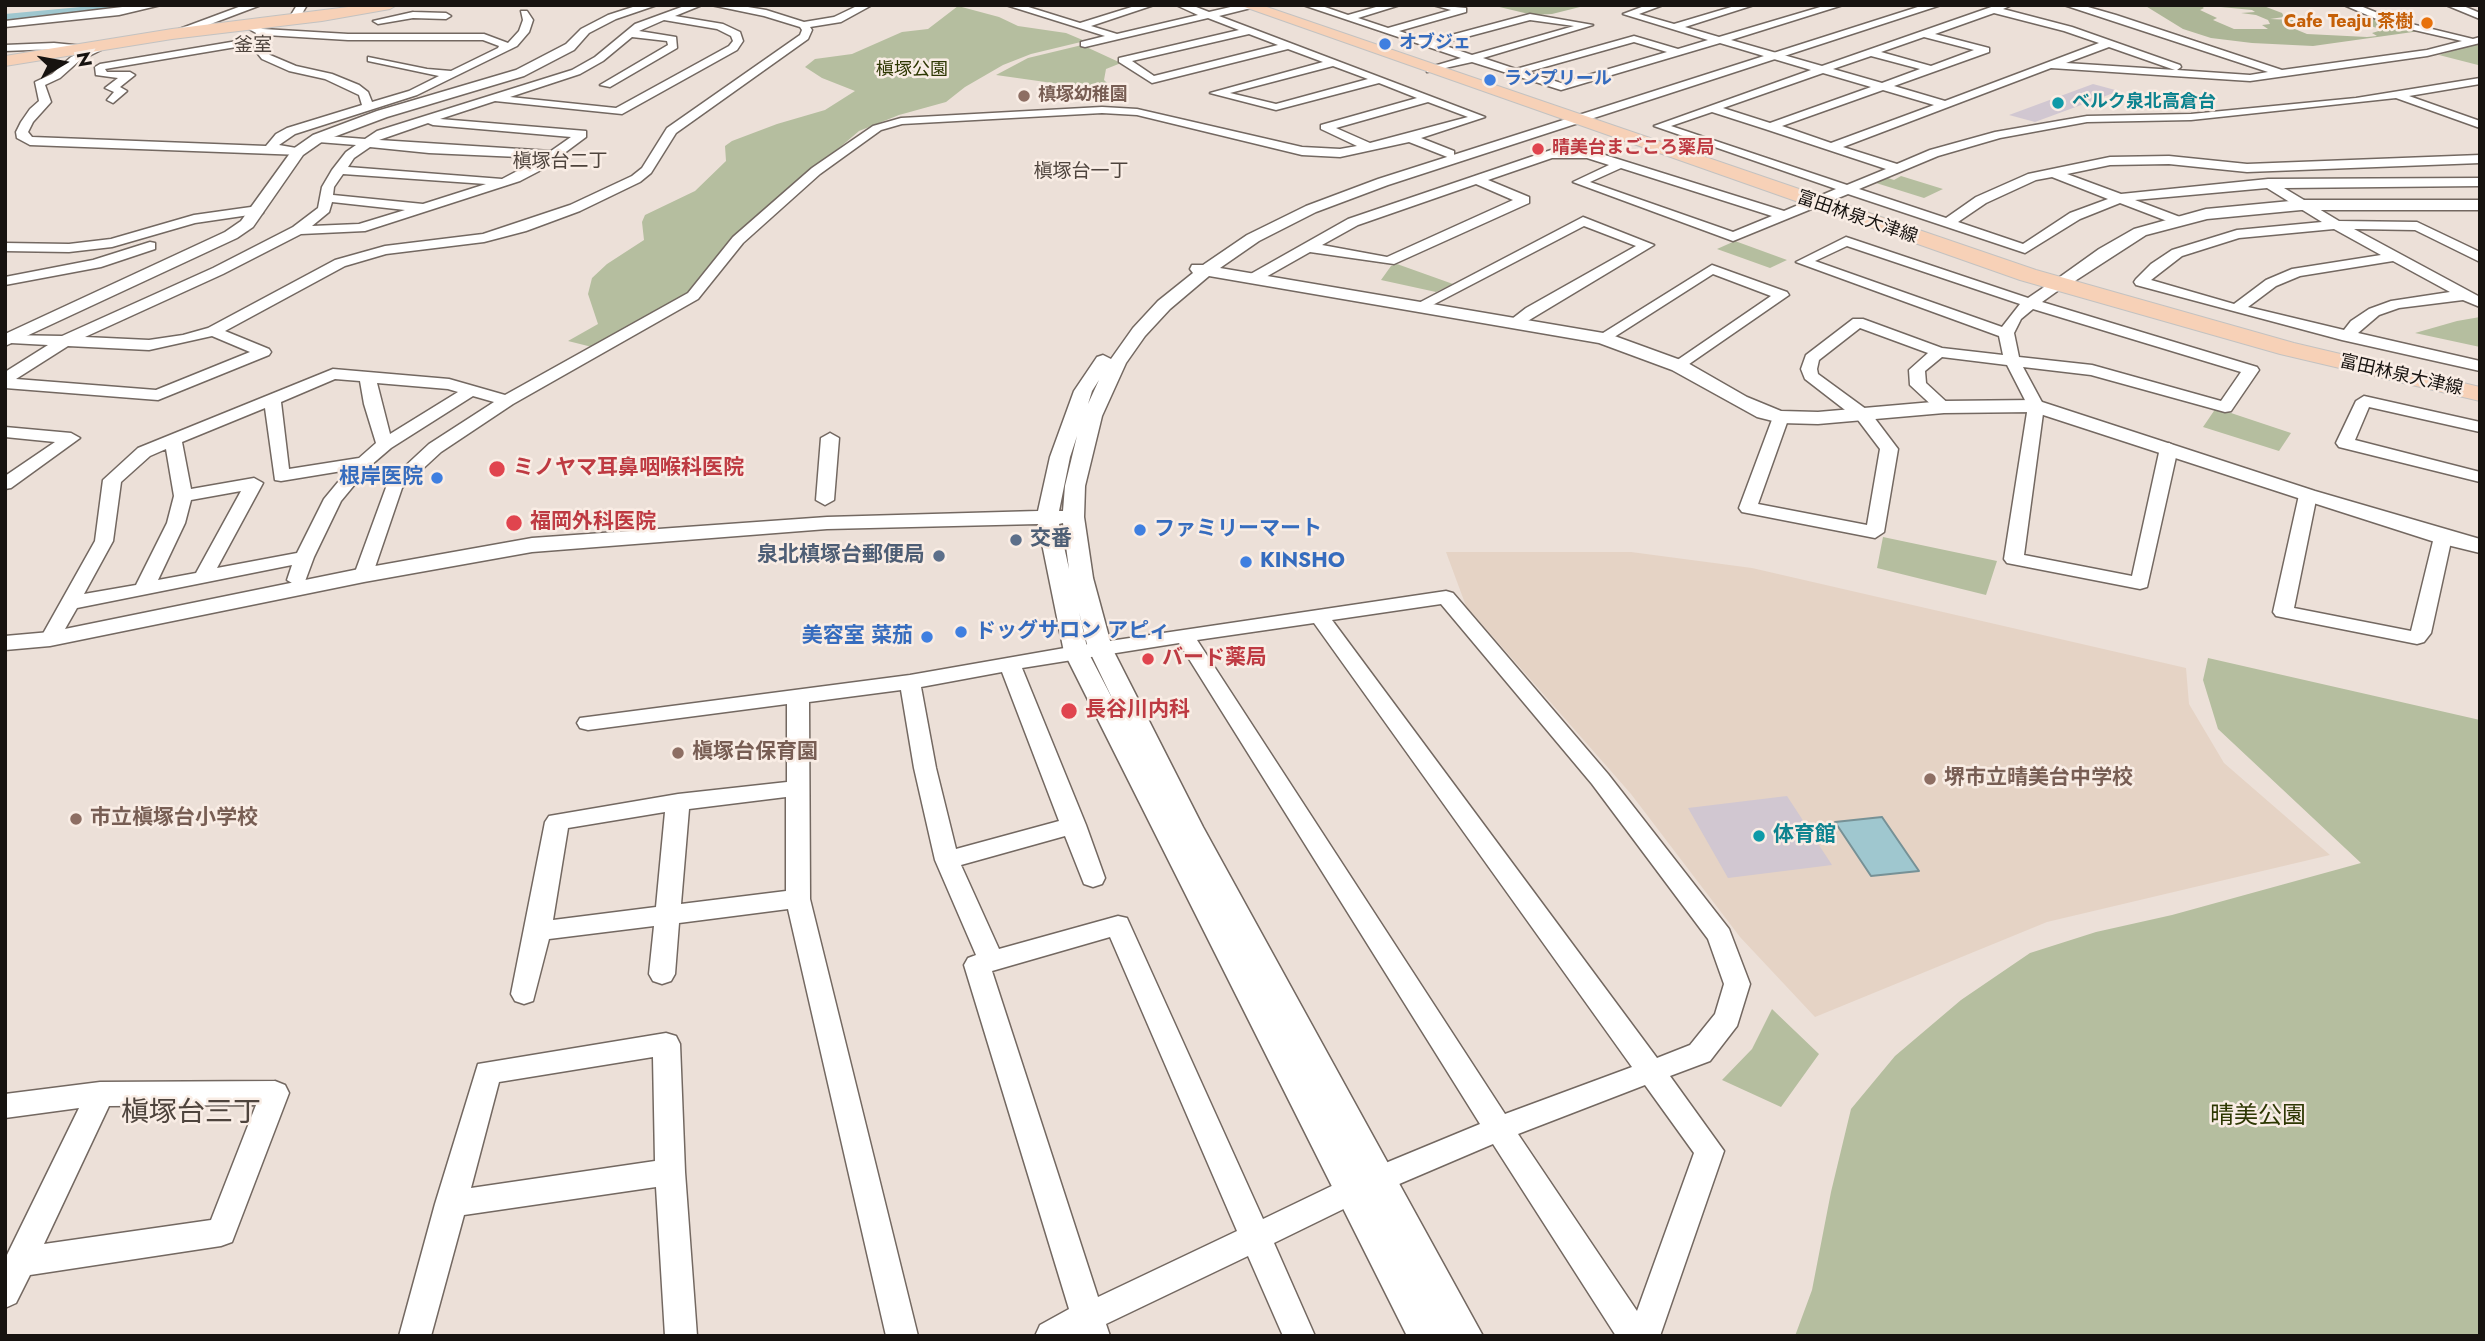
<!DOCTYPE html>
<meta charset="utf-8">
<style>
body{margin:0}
#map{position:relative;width:2485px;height:1341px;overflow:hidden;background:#ece0d8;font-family:Jost,sans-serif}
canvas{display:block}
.frame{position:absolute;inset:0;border:7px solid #171310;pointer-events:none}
.north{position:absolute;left:28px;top:28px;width:70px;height:70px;-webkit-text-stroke:5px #f9ede5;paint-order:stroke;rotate:80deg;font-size:19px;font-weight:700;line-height:28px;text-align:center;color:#171310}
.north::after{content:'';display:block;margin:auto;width:24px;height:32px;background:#171310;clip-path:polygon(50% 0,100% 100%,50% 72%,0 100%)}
</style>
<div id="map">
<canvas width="2485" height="1341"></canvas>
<div class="frame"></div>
<div class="north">N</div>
</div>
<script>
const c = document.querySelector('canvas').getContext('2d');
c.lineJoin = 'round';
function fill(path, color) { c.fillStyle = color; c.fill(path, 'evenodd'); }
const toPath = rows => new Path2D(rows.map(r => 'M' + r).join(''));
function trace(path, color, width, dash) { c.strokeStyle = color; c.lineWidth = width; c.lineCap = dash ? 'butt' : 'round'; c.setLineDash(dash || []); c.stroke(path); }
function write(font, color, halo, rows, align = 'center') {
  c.font = font + ' Jost,"Noto Sans JP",sans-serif'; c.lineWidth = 5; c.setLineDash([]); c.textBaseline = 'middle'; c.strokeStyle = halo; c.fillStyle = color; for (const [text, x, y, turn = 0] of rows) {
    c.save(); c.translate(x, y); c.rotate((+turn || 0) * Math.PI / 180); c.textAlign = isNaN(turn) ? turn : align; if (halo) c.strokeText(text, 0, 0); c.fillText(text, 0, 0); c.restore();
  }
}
fill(toPath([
 [1446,552,1631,552,1752,568,2186,668,2189,704,2224,763,2330,855,2047,922,1815,1017,1740,937,1631,794,1466,606]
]), '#e5d3c5');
fill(toPath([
 [958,6,999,17,1018,26,1066,33,1085,41,1031,54,1003,65,965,87,946,102,899,115,859,131,727,244,692,290,681,299,592,347,568,341,598,324,588,294,592,278,607,264,644,240,642,222,645,215,695,191,726,161,725,146,732,141,777,124,825,110,855,91,822,78,805,67,815,59,852,54,902,32,928,29],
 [2480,43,2478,65,2439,55,2455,50],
 [1082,45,1121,63,1106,69,1104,80,1112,88,1102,90,996,75,1028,58],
 [1901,176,1943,189,1924,198,1873,182,1885,177,1894,180],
 [1735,241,1787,260,1770,268,1717,249],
 [1397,264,1453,284,1436,292,1381,280,1391,266],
 [2480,317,2480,347,2415,333,2457,321],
 [2216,408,2291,433,2279,451,2203,427],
 [1883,537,1997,561,1986,595,1877,568],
 [2208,658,2480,720,2480,1336,1795,1336,1812,1290,1831,1192,1851,1109,1895,1056,1961,1000,2030,953,2096,932,2172,915,2361,863,2218,729,2203,680],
 [1772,1009,1819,1054,1781,1107,1722,1080,1752,1049]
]), '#b5be9f');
fill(toPath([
 [1491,5,1588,5,1552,14,1533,15],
 [2144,5,2200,5,2204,8,2200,10,2217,18,2213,20,2234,29,2268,29,2262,25,2270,24,2268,20,2256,15,2241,13,2255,12,2252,10,2221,7,2261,5,2282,13,2284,17,2270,19,2293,20,2300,24,2290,27,2307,34,2367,37,2377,36,2372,33,2382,30,2349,18,2368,18,2420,31,2313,46,2252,43,2211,38,2183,29]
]), '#adb697');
const water = toPath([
 [1882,817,1919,871,1871,876,1835,822,1882,817]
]);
fill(water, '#9fc7cf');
trace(water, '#769196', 2);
fill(toPath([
 [102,5,144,5,136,10,86,18,5,24,5,14,102,5]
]), '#9fc7cf');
fill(toPath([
 [2093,84,2119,91,2035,122,2009,115],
 [1787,796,1832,865,1728,878,1688,808]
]), '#d1c7d1');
const minor = toPath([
 [139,5,161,5,119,15,5,27,5,21,139,5],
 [297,5,307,5,297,22,289,22,288,20,297,5],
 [687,5,702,5,675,16,723,24,740,32,743,41,737,50,622,114,495,101,440,119,586,131,586,137,543,169,520,181,365,231,301,234,223,274,85,337,149,340,183,335,208,328,335,260,385,246,483,234,570,205,632,176,642,168,667,128,800,35,802,30,800,27,764,16,711,5,736,5,766,10,804,22,834,17,859,5,872,5,841,22,810,27,812,30,808,39,676,133,651,173,640,182,580,211,526,231,484,242,386,254,345,266,225,331,269,349,271,352,269,355,158,400,5,388,5,372,48,345,11,343,5,341,6,335,62,336,213,268,293,227,318,208,322,187,332,170,346,152,356,145,318,142,312,138,314,135,365,139,377,131,572,70,595,57,635,24,687,5],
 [664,20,717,29,731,36,733,41,729,46,616,108,510,97,580,74,603,61,632,37,667,41,668,45,600,85,610,87,677,48,676,37,639,31,664,20],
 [428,123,433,125,571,137,551,151,379,140,428,123],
 [370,147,429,153,542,158,502,179,348,167,354,158,370,147],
 [343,174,486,184,423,204,333,195,334,187,343,174],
 [332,202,405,210,359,224,312,226,329,212,332,202],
 [212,336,250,352,156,390,16,379,68,346,149,350,212,336],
 [1006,5,1022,5,1080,23,1138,5,1154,5,1091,26,1117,34,1198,15,1176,5,1191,5,1209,12,1239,5,1252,5,1251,8,1219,16,1485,117,1421,138,1454,151,1454,157,1450,158,1409,142,1340,157,1302,155,1137,115,1102,113,902,124,881,130,820,174,743,243,698,299,513,404,441,452,402,488,371,579,357,579,354,575,388,482,429,444,494,402,473,396,391,448,370,466,341,501,314,557,304,584,297,586,287,580,292,565,77,608,57,643,43,643,40,639,95,541,103,480,138,448,333,369,449,379,505,395,688,293,733,237,812,168,873,126,901,118,1102,107,1137,109,1302,147,1340,149,1357,146,1321,129,1321,125,1417,98,1379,83,1276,110,1210,93,1323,62,1288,49,1152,83,1119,62,1119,58,1239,30,1208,18,1085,47,1081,46,1081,42,1105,36,1006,5],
 [1249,34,1278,45,1154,76,1132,61,1249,34],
 [1333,66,1368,79,1276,104,1230,93,1333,66],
 [1428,102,1468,117,1370,143,1336,128,1428,102],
 [335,379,360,381,364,404,376,443,359,458,289,469,281,402,335,379],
 [377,383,448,389,458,392,390,434,377,383],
 [265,408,275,480,281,481,348,470,324,499,297,553,217,568,263,483,254,478,191,489,182,442,265,408],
 [166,449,174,496,167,523,136,585,84,594,113,541,121,482,150,456,166,449],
 [241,491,196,573,158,580,185,523,191,500,241,491],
 [1303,5,1319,5,1348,15,1383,5,1400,5,1358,18,1388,28,1451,10,1433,5,1466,8,1466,12,1399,31,1429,41,1530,14,1593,25,1483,58,1516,69,1634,36,1678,49,1708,40,1623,14,1647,5,1663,5,1639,14,1674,24,1738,5,1754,5,1685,27,1719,37,1827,5,1843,5,1731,40,1822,66,1997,5,2012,5,2003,9,2072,27,2180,65,2181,67,2177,70,2250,75,2268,72,2064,5,2081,5,2116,15,2282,70,2427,50,2462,41,2388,24,2344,5,2358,5,2395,20,2473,39,2480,37,2480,43,2427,56,2250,81,2051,68,1843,147,1897,164,1930,150,1995,132,2087,116,2191,114,2356,98,2480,78,2480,84,2409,96,2480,121,2480,128,2396,98,2191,120,2087,122,2000,138,1938,156,1859,189,1946,218,1976,197,2028,174,2110,157,2169,156,2247,164,2480,155,2480,163,2247,172,2169,164,2110,165,2067,174,2121,194,2268,179,2480,178,2480,186,2284,188,2339,221,2417,222,2480,252,2480,262,2415,230,2354,229,2480,297,2480,307,2463,300,2399,308,2379,315,2358,333,2480,361,2480,371,2342,340,2136,285,2134,282,2136,279,2151,264,2172,250,2237,230,2322,222,2267,188,2135,200,2180,217,2180,223,2175,224,2120,203,2080,219,2025,253,1848,194,1733,241,1573,182,1609,165,1587,158,1552,158,1488,180,1529,197,1529,203,1394,264,1310,252,1257,282,1247,282,1247,276,1348,219,1551,150,1592,151,1784,211,1836,189,1654,126,1811,70,1720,43,1561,90,1472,62,1427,72,1427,68,1461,58,1303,5],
 [1994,13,2064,31,2099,43,1945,101,1894,86,1989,52,1989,48,1935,34,1994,13],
 [1530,20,1574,26,1472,55,1440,44,1530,20],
 [1924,37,1974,50,1931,66,1881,52,1924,37],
 [1634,42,1667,52,1561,83,1527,72,1634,42],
 [2109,47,2172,69,2175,70,2066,63,2109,47],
 [1871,56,1920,69,1882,83,1833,69,1871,56],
 [1823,73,1871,87,1770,123,1723,108,1823,73],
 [1883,90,1934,105,1831,143,1782,126,1883,90],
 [1712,112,1765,129,1886,169,1847,185,1671,126,1712,112],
 [1621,168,1772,216,1733,232,1590,182,1621,168],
 [2052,177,2108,199,2070,213,2023,244,1958,222,1986,203,2036,180,2052,177],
 [1476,184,1513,200,1387,257,1322,245,1358,225,1476,184],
 [2334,229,2381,255,2292,269,2266,280,2234,304,2151,280,2182,256,2239,238,2334,229],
 [2393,261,2450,292,2391,301,2369,309,2351,321,2344,330,2248,307,2276,286,2300,276,2393,261],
 [2446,5,2461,5,2480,13,2480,19,2446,5],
 [521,11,527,11,533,20,529,32,517,46,417,95,295,134,279,145,302,149,302,155,30,145,17,138,16,132,21,122,30,109,39,101,35,82,52,74,71,57,83,52,54,49,5,51,5,45,54,43,94,47,102,44,107,47,79,61,60,78,45,85,51,102,33,122,28,132,32,137,266,146,276,134,287,128,362,105,359,95,325,79,289,71,262,59,254,49,254,44,105,69,107,72,130,72,135,75,120,87,127,91,113,103,107,100,114,92,105,88,118,78,96,75,95,67,100,64,255,38,256,33,242,25,247,22,263,29,348,34,484,34,508,43,519,31,523,20,521,11],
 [266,35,348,40,483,40,499,46,498,48,451,71,427,69,368,57,368,61,439,76,409,91,372,102,368,92,359,85,332,74,296,66,270,55,264,49,266,35],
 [413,12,446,13,451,16,446,19,413,18,378,24,373,21,413,12],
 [258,206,263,207,263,213,195,223,112,247,69,252,5,251,5,243,69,244,111,239,194,215,258,206],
 [1583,217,1654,245,1521,325,1516,327,1508,322,1526,308,1636,246,1584,226,1423,310,1413,310,1411,307,1583,217],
 [1846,237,2028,298,2053,281,2063,281,2065,284,2063,287,2042,302,2257,367,2259,370,2231,411,2225,412,2091,375,2023,367,2044,406,2024,555,2132,576,2160,448,2169,443,2178,448,2147,587,2140,589,2007,563,2004,559,2028,406,2007,365,1942,357,1925,371,1926,383,1952,407,1950,411,1938,411,1910,385,1909,370,1928,353,1860,328,1819,360,1817,369,1818,374,1870,412,1898,449,1884,532,1875,538,1742,512,1739,508,1773,417,1781,412,1789,417,1758,504,1867,525,1880,449,1858,420,1805,379,1801,369,1806,355,1853,319,1863,319,1942,348,2003,355,1999,336,1796,262,1846,237],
 [1847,246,2020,304,2002,327,1815,261,1847,246],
 [2033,309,2241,372,2221,401,2092,365,2019,357,2014,333,2021,319,2033,309],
 [150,242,155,243,155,249,101,267,5,285,5,277,93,260,150,242],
 [1712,265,1787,292,1789,295,1679,371,1671,366,1673,363,1771,296,1713,274,1608,341,1598,341,1595,338,1712,265],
 [2364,396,2480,422,2480,432,2369,407,2355,440,2480,472,2480,482,2339,447,2336,443,2356,401,2364,396],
 [5,427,71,433,80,438,11,488,5,489,5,476,55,442,5,437,5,427],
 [830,433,839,438,834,500,825,505,816,500,821,438,830,433],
 [2308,490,2317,495,2294,608,2411,631,2434,537,2436,533,2450,533,2452,537,2431,633,2424,642,2417,644,2276,616,2273,612,2299,495,2308,490],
 [1446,591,1453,593,1608,774,1729,929,1750,984,1737,1026,1710,1061,1670,1076,1724,1151,1660,1336,1616,1336,1493,1144,1364,1199,1274,1243,1315,1336,1283,1336,1248,1256,1106,1324,1110,1336,1035,1336,1040,1325,1069,1309,964,965,968,958,976,955,935,860,914,768,901,690,809,702,810,899,918,1336,886,1336,788,909,679,923,675,974,671,981,662,984,653,981,649,974,654,926,549,939,533,1001,524,1004,515,1001,511,994,545,822,549,816,678,794,787,782,787,704,588,730,580,728,577,723,580,718,910,675,1076,646,1446,591],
 [1441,604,1592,784,1708,939,1724,984,1715,1014,1690,1045,1657,1058,1332,620,1441,604],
 [1314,623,1632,1067,1505,1114,1197,640,1314,623],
 [1179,643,1480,1124,1342,1181,1263,1219,1127,918,1118,916,999,949,961,865,1065,836,1084,884,1093,887,1102,884,1105,878,1086,825,1022,668,1179,643],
 [1002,672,1059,821,956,849,936,768,921,687,1002,672],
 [786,797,786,891,681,904,689,809,786,797],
 [665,812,656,907,553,920,568,828,665,812],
 [1110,937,1237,1231,1098,1297,992,971,1110,937],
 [1645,1085,1694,1153,1637,1311,1518,1134,1645,1085],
 [666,1033,676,1036,680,1044,685,1172,697,1336,665,1336,656,1187,464,1215,431,1336,399,1336,435,1204,478,1064,666,1033],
 [653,1057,655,1161,471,1188,499,1082,653,1057],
 [275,1081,285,1085,289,1093,232,1242,221,1246,30,1275,16,1303,5,1308,5,1259,79,1108,5,1118,5,1094,100,1082,275,1081],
 [256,1105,211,1220,44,1244,109,1106,256,1105]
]);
const tertiary = toPath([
 [244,5,261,5,176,37,166,34,244,5],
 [639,5,657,5,616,19,589,33,574,50,524,76,387,117,323,141,303,155,253,227,237,238,5,346,5,334,225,232,241,221,293,149,313,135,377,111,516,70,566,44,581,29,608,15,639,5],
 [1924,5,1941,5,1388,185,1316,212,1259,241,1220,268,1609,334,1686,362,1747,397,1781,411,1818,412,1944,401,2036,400,2315,491,2480,539,2480,553,2435,542,2301,499,2034,412,1944,413,1818,424,1781,423,1757,417,1672,370,1599,343,1209,276,1170,309,1145,336,1126,363,1102,416,1085,486,1084,517,1093,578,1112,648,1203,827,1483,1336,1407,1336,1064,652,1038,524,827,529,532,552,364,582,50,646,5,650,5,636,50,632,364,568,532,538,827,517,1038,511,1050,457,1074,391,1097,357,1103,355,1111,359,1133,328,1158,301,1193,273,1190,269,1192,265,1203,265,1247,235,1306,206,1378,179,1924,5],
 [1099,380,1088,404,1092,391,1099,380],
 [1077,436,1065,486,1063,511,1059,511,1070,457,1077,436],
 [1063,523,1069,569,1059,524,1063,523],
 [1079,612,1088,648,1114,702,1088,652,1079,612],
 [2301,200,2480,200,2480,210,2301,210,2207,219,2146,235,2064,288,2052,288,2050,284,2099,249,2134,229,2206,209,2301,200]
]);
const primary = toPath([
 [364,5,397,5,390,9,322,21,172,39,5,66,5,56,172,29,364,5],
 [1239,5,1261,5,2036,270,2294,343,2480,387,2480,401,2280,354,2020,280,1239,5]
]);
trace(minor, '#736861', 3);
trace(tertiary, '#736861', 3);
trace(primary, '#c3c2c1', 2);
fill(minor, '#fff');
fill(tertiary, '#fff');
fill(primary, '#f7d1b7');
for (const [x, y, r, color] of [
 [2427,23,7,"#e8710a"],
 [1385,44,7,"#3f7fe0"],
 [1490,80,7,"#3f7fe0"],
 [1024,96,7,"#8d6e63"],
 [2058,103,7,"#0f9aa8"],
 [1538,149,7,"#e0444e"],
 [497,469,9,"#e0444e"],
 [437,478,7,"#3f7fe0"],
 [514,523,9,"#e0444e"],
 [1140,530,7,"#3f7fe0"],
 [1016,540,7,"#5c6f8a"],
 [939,556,7,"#5c6f8a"],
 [1246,562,7,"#3f7fe0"],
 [961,632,7,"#3f7fe0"],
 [927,637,7,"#3f7fe0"],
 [1148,659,7,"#e0444e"],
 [1069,711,9,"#e0444e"],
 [678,753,7,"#8d6e63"],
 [1930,779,7,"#8d6e63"],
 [76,819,7,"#8d6e63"],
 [1759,836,7,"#0f9aa8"]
]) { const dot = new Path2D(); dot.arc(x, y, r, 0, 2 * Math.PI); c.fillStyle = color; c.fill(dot); trace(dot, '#f9ede5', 2.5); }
write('bold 18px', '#c56008', '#f9ede5', [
 ["Cafe Teaju 茶樹",2413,23]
], 'right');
write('bold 18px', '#366cbe', '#f9ede5', [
 ["オブジェ",1399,44],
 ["ランプリール",1504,80]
], 'left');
write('18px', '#2d3702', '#f9ede5', [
 ["槇塚公園",912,71]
]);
write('bold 18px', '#785e54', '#f9ede5', [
 ["槙塚幼稚園",1038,96]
], 'left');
write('bold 18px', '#0d838f', '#f9ede5', [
 ["ベルク泉北高倉台",2072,103]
], 'left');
write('bold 18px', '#be3a42', '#f9ede5', [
 ["晴美台まごころ薬局",1552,149]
], 'left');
write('18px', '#171310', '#f9ede5', [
 ["富田林泉大津線",1857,218,19],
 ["富田林泉大津線",2401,376,13]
]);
write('19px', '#4e443d', '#f9ede5', [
 ["釜室",253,46],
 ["槇塚台二丁",560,162],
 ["槇塚台一丁",1081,172]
]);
write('bold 21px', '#be3a42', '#f9ede5', [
 ["ミノヤマ耳鼻咽喉科医院",513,469],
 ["福岡外科医院",530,523],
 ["バード薬局",1162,659],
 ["長谷川内科",1085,711]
], 'left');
write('bold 21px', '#366cbe', '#f9ede5', [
 ["根岸医院",423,478,"right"],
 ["ファミリーマート",1154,530],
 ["KINSHO",1260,562],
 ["ドッグサロン アピィ",975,632],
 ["美容室 菜茄",913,637,"right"]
], 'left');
write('bold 21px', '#4e5e75', '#f9ede5', [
 ["交番",1030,540],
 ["泉北槙塚台郵便局",925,556,"right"]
], 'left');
write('bold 21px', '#785e54', '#f9ede5', [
 ["槇塚台保育園",692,753],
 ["堺市立晴美台中学校",1944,779],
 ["市立槇塚台小学校",90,819]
], 'left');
write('bold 21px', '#0d838f', '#f9ede5', [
 ["体育館",1773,836]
], 'left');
write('24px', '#2d3702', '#f9ede5', [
 ["晴美公園",2258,1117]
]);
write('28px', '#4e443d', '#f9ede5', [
 ["槇塚台三丁",191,1114]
]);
</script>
